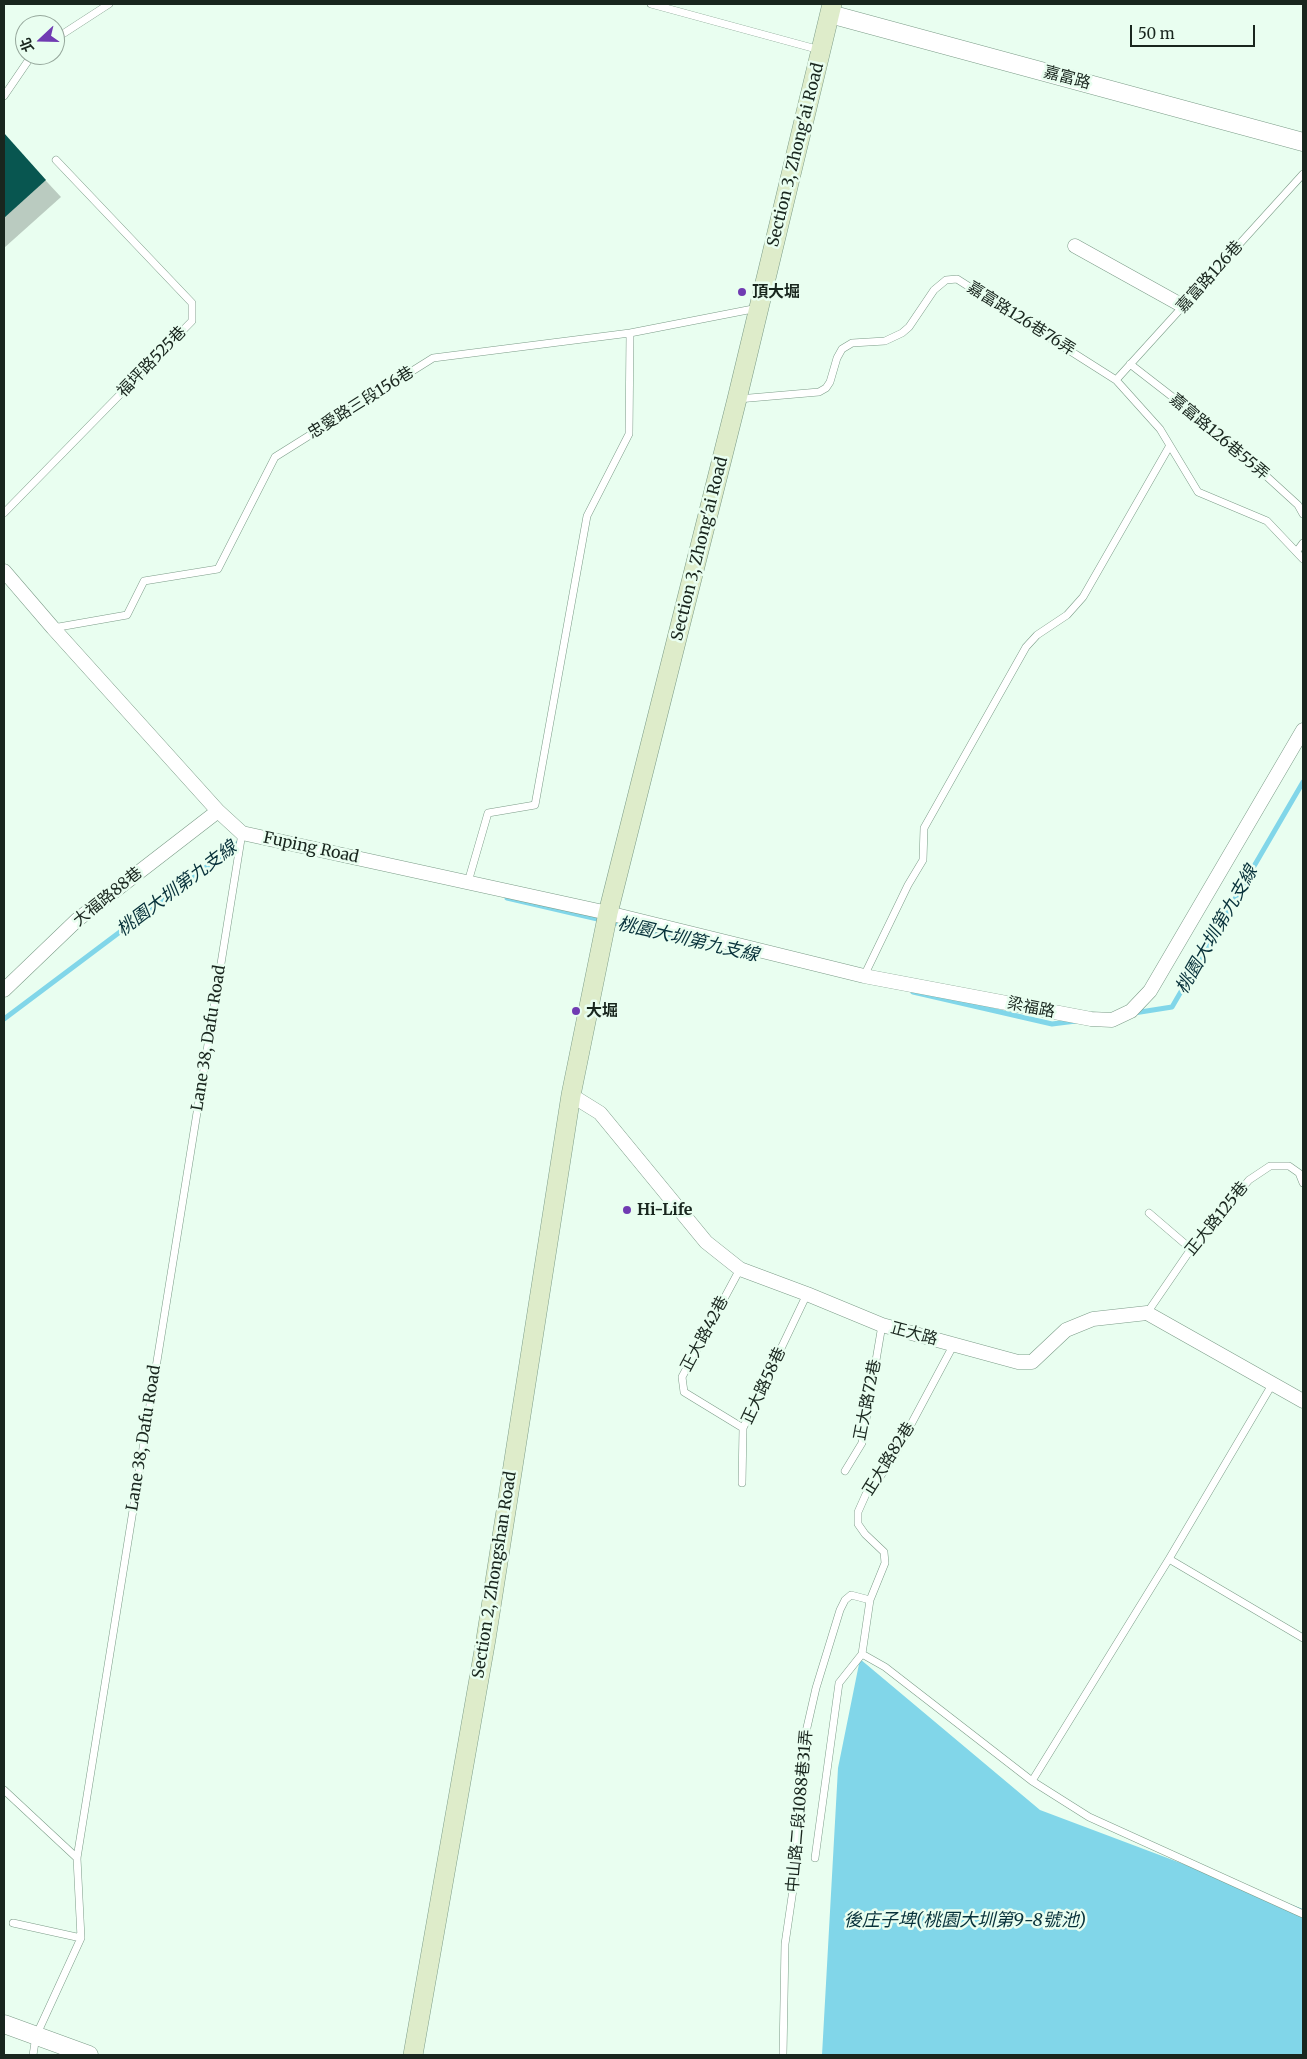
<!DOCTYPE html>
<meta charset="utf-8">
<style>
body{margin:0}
#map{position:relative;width:1307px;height:2059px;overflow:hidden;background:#e9fef0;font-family:Merriweather,"Noto Sans TC",serif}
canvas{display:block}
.frame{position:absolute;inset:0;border:5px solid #19261e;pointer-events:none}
.north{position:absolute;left:15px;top:15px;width:50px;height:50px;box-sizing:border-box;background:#e9fef0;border:1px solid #96a89c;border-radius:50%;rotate:249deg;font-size:14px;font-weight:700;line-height:20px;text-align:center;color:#19261e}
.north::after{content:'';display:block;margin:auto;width:18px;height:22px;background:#703bb2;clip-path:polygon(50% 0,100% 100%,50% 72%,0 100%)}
.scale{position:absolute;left:1130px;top:25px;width:125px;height:22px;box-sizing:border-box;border:2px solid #19261e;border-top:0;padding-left:6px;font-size:15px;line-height:18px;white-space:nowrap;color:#19261e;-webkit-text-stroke:4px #e9fef0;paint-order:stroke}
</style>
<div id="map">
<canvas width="1307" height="2059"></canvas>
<div class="frame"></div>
<div class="north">北</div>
<div class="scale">50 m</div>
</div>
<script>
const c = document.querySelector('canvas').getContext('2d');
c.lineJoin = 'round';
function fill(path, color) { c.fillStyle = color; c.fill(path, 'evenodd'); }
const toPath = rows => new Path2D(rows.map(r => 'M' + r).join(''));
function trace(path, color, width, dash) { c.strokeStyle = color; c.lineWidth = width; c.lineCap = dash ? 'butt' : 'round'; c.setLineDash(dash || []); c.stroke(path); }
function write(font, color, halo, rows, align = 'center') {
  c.font = font + ' Merriweather,"Noto Sans TC",serif'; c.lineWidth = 5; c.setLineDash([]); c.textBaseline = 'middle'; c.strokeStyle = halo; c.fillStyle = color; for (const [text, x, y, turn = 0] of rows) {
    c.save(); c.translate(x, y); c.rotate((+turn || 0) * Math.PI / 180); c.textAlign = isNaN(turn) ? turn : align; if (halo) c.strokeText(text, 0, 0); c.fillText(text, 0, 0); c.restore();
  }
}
fill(toPath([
 [860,1659,1040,1810,1303,1909,1303,2055,822,2055,838,1768]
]), '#81d6e9');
fill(toPath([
 [9,141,61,197,4,248,4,145]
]), '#0003');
trace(toPath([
 [507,898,701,943],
 [913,992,1052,1024,1076,1021],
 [1134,1013,1172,1007,1303,782],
 [4,1019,241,841]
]), '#81d6e9', 5);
fill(toPath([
 [4,133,46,180,4,218]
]), '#085650');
const service = toPath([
 [651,4,820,50],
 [55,39,109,4],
 [4,96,32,55],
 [1130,364,1219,433,1298,505,1303,514],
 [1116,380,1303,174],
 [738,399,819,392,826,388,830,382,837,358,842,349,852,343,885,341,902,333,909,327,934,290,946,280,957,279,1116,380,1160,429,1198,492,1267,521,1303,559],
 [4,513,192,321,192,303,56,160],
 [1297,551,1303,543],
 [53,628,127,615,144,581,218,569,275,457,433,358,630,333,758,308],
 [468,882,488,813,535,805,587,516,629,434,630,333],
 [864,976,908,885,923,860,924,828,1026,647,1037,635,1067,615,1083,597,1169,447],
 [1149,1213,1191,1249],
 [740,1269,682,1377,684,1392,743,1428],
 [1147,1313,1191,1249,1249,1180,1270,1166,1289,1166,1299,1173,1303,1183],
 [845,1471,862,1443,882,1325],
 [742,1483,743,1428,807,1294],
 [1169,1559,1303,1638],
 [862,1654,885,1667,1032,1781,1089,1817,1303,1914],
 [1032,1781,1169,1559,1273,1383],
 [4,1790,77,1858],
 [815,1858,839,1683,862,1654,870,1600,885,1563,884,1552,865,1534,858,1524,858,1512,866,1494,875,1484,893,1458,954,1344],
 [13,1923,81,1938],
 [33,2055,36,2036,81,1938,77,1858,242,833],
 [783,2055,785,1944,795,1876,803,1745,816,1688,840,1610,845,1600,851,1595,870,1600]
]);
const minor = toPath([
 [1075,246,1183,306],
 [4,571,53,628,218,811,242,833,608,913,864,976,1091,1019,1112,1020,1131,1011,1150,991,1303,730],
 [4,990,77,920,218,811],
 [571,1095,600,1113,706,1242,740,1269,807,1294,882,1325,1018,1362,1032,1362,1066,1330,1093,1319,1147,1313,1303,1401]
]);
const tertiary = toPath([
 [830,14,1303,142],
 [4,2024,89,2055]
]);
const secondary = toPath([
 [413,2055,486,1639,571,1095,608,913,737,399,832,4]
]);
trace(service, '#7c9c88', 8);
trace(minor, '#7c9c88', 15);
trace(tertiary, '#7c9c88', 19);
trace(secondary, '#7c9c88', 20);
trace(service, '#fff', 7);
trace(minor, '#fff', 14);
trace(tertiary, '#fff', 18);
trace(secondary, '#deecca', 19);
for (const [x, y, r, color] of [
 [742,292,5,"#703bb2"],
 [576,1011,5,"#703bb2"],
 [627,1210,5,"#703bb2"]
]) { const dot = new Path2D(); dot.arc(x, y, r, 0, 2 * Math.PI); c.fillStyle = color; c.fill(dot); trace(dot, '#e9fef0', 2); }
write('16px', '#19261e', '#e9fef0', [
 ["嘉富路",1067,78,15],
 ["Section 3, Zhong'ai Road",796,155,-76],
 ["嘉富路126巷",1210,277,-48],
 ["嘉富路126巷76弄",1021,319,32],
 ["福坪路525巷",152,362,-46],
 ["忠愛路三段156巷",361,403,-32],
 ["嘉富路126巷55弄",1219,437,40],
 ["Section 3, Zhong'ai Road",700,549,-76],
 ["Fuping Road",311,848,12],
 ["大福路88巷",108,897,-39],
 ["梁福路",1031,1008,11],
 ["Lane 38, Dafu Road",209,1038,-81],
 ["正大路125巷",1217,1219,-51],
 ["正大路42巷",705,1334,-62],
 ["正大路",914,1334,15],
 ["正大路58巷",764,1386,-65],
 ["正大路72巷",868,1400,-79],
 ["Lane 38, Dafu Road",144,1438,-81],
 ["正大路82巷",889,1459,-58],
 ["Section 2, Zhongshan Road",495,1575,-81],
 ["中山路二段1088巷31弄",800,1811,-85]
]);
write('bold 16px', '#19261e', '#e9fef0', [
 ["頂大堀",752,292],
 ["大堀",586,1011],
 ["Hi-Life",637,1210]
], 'left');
write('italic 18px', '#07313a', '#e9fef0', [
 ["桃園大圳第九支線",177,889,-37],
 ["桃園大圳第九支線",1217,930,-60],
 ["桃園大圳第九支線",688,940,13],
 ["後庄子埤(桃園大圳第9-8號池)",965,1921]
]);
</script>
